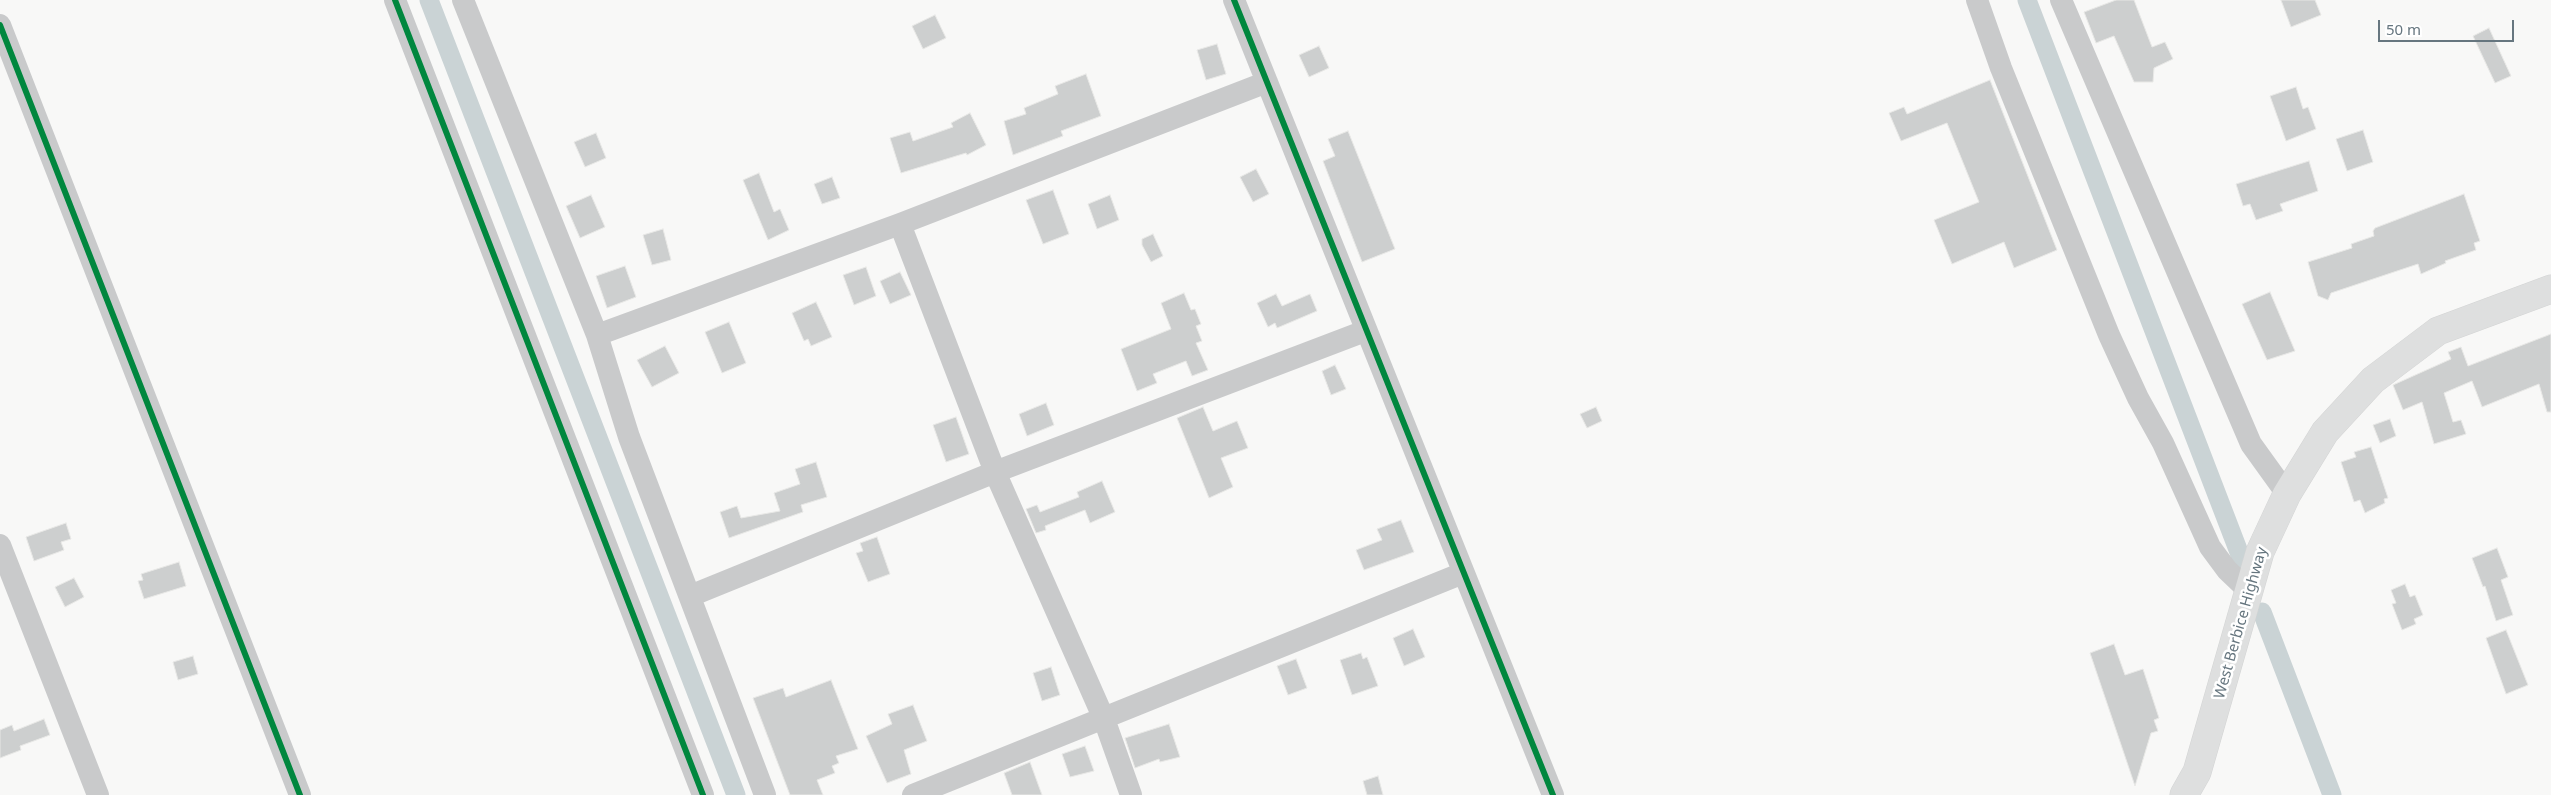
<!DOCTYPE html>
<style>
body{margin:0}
#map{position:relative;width:2551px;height:795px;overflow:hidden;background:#f8f8f7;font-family:"Noto Sans",sans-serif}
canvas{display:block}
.scale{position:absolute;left:2378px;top:20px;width:136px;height:22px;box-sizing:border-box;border:2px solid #66767f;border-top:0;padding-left:6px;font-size:15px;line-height:18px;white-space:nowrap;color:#66767f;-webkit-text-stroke:4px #fff;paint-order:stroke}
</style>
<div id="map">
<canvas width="2551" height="795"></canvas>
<div class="scale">50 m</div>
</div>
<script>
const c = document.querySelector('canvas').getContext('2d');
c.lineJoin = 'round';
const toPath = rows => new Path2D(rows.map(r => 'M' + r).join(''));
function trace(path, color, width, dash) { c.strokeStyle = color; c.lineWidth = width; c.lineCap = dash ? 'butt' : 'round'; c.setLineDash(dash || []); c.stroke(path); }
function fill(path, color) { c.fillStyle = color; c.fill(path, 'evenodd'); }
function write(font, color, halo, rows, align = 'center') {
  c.font = font + ' "Noto Sans",sans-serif'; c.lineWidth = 5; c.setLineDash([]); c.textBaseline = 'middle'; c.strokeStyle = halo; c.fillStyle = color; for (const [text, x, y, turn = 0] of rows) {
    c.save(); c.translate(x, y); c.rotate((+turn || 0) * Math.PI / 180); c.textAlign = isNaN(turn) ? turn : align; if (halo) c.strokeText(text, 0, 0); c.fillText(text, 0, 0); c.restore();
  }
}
trace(toPath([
 [429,0,736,795],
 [2027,0,2242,560],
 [2262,612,2332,795]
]), '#cad3d5', 19);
const building = toPath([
 [2116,0,2134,0,2152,47,2165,42,2173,59,2154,68,2153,82,2134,82,2114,36,2096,43,2084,12,2116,0],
 [2281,0,2315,0,2321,15,2291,27,2281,0],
 [935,15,946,38,923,49,912,26,935,15],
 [2489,28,2511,76,2495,83,2473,36,2489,28],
 [1217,44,1226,74,1206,80,1197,50,1217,44],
 [1319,46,1329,68,1309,77,1299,55,1319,46],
 [1086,74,1101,116,1061,131,1063,136,1013,155,1004,121,1026,114,1024,108,1058,94,1055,86,1086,74],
 [1990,80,2057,250,2014,268,2004,242,1952,264,1934,220,1979,202,1947,123,1901,141,1889,113,1904,107,1907,114,1990,80],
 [2296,87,2303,109,2308,107,2316,129,2286,141,2270,96,2296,87],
 [970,113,986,145,967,155,966,153,901,173,890,138,910,132,913,141,953,127,951,123,970,113],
 [2363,130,2373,162,2347,171,2336,139,2363,130],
 [1348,131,1395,249,1362,262,1323,161,1335,156,1328,139,1348,131],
 [596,133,606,158,585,167,574,142,596,133],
 [2309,161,2318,191,2280,204,2283,211,2256,220,2250,204,2243,206,2236,184,2309,161],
 [1256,169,1269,194,1253,202,1240,177,1256,169],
 [759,173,774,212,780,209,789,230,768,240,743,180,759,173],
 [832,177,840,198,822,204,814,184,832,177],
 [1053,190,1069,234,1043,244,1026,200,1053,190],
 [2464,194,2480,241,2474,243,2476,250,2445,261,2446,263,2421,274,2418,264,2331,293,2328,300,2318,296,2308,262,2352,248,2351,244,2374,236,2373,231,2375,228,2464,194],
 [591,195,605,227,580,238,566,206,591,195],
 [1110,195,1119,220,1097,229,1088,204,1110,195],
 [663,229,671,260,652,265,643,235,663,229],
 [1153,234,1163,256,1151,262,1142,245,1142,239,1153,234],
 [625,266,636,297,607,308,596,276,625,266],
 [866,267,876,296,854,305,843,275,866,267],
 [900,272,911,295,890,304,880,281,900,272],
 [2270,292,2295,351,2267,360,2242,304,2270,292],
 [1184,293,1191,310,1195,309,1201,324,1196,326,1202,341,1196,343,1208,370,1192,376,1186,361,1153,374,1157,383,1137,391,1121,349,1171,329,1161,303,1184,293],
 [1276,294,1282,306,1310,294,1317,311,1277,328,1275,323,1268,327,1257,303,1276,294],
 [816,302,832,337,811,346,808,339,804,341,792,313,816,302],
 [729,322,746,363,722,373,705,332,729,322],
 [2551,334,2551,412,2547,412,2539,384,2482,407,2472,381,2444,393,2453,422,2461,420,2466,434,2434,444,2422,402,2403,410,2393,385,2451,359,2448,352,2461,347,2468,366,2551,334],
 [665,346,679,373,652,387,637,360,665,346],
 [1335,365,1346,389,1331,395,1322,371,1335,365],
 [1046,403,1054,425,1027,436,1019,414,1046,403],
 [1203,407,1213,431,1237,421,1248,448,1221,458,1233,487,1209,498,1177,418,1203,407],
 [1596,407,1602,421,1587,428,1580,414,1596,407],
 [956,417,969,454,946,462,933,425,956,417],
 [2390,419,2396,436,2380,443,2373,425,2390,419],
 [2371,447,2388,498,2384,499,2385,503,2365,513,2360,500,2354,502,2341,462,2356,457,2354,452,2371,447],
 [816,462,827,497,801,505,803,512,729,538,720,512,737,506,741,518,780,511,774,493,800,484,795,469,816,462],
 [1102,481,1115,512,1090,523,1085,510,1045,526,1046,530,1036,533,1026,509,1037,505,1040,512,1079,497,1077,492,1102,481],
 [1401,520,1414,552,1364,570,1356,550,1382,540,1377,529,1401,520],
 [66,523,71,539,61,542,64,550,34,561,26,537,66,523],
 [877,537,890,574,868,582,856,553,863,551,860,543,877,537],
 [2497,548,2508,577,2501,580,2513,615,2496,621,2485,586,2483,587,2472,558,2497,548],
 [179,562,186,586,144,599,138,581,143,580,141,574,179,562],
 [74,578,84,597,65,607,55,587,74,578],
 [2405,584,2410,597,2415,595,2423,615,2414,619,2416,624,2402,630,2392,604,2396,603,2391,590,2405,584],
 [1413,629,1425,657,1404,666,1393,638,1413,629],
 [2506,630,2528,685,2506,694,2486,638,2506,630],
 [2114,644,2125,675,2143,669,2159,718,2154,720,2158,731,2151,733,2135,786,2090,653,2114,644],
 [1361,653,1363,659,1367,657,1378,686,1352,695,1340,660,1361,653],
 [193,656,198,674,178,680,173,662,193,656],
 [1296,659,1307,688,1288,695,1277,666,1296,659],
 [1051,667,1060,695,1042,701,1033,673,1051,667],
 [831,680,858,749,836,756,839,763,832,766,835,773,817,780,823,795,790,795,753,698,783,688,786,697,831,680],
 [913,705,927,741,904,750,911,774,887,783,866,736,892,724,888,714,913,705],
 [44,719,50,735,20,746,21,750,0,758,0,730,12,725,14,731,44,719],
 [1169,724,1180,757,1160,762,1159,759,1135,768,1125,738,1169,724],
 [1085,746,1094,771,1070,777,1062,754,1085,746],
 [1030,762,1042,795,1012,795,1004,773,1030,762],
 [1378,776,1383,795,1367,795,1363,781,1378,776]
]);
fill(building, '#cdcfcf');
trace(building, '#e8e8e6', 1);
const major = toPath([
 [2184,795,2197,772,2260,552,2287,494,2325,432,2373,380,2438,331,2551,289]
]);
trace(major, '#d3d4d4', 29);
trace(toPath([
 [395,0,703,795],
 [463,0,597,335,629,437,765,795],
 [1234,0,1553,795],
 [1977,0,2001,68,2109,335,2138,398,2163,443,2210,547,2227,570,2249,591],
 [2061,0,2251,444,2287,494],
 [0,25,300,795],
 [900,224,995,472,1104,719,1131,795],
 [597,335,900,224,1267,82],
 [0,545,98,795],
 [690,596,995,472,1365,331],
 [913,795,1463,573]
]), '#c9cacb', 22);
trace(major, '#dedfdf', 28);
trace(toPath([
 [395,0,703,795],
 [1234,0,1553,795],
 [0,25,300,795]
]), '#00873e', 6);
write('15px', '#66767f', '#fff', [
 ["West Berbice Highway",2241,623,-74]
]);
</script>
